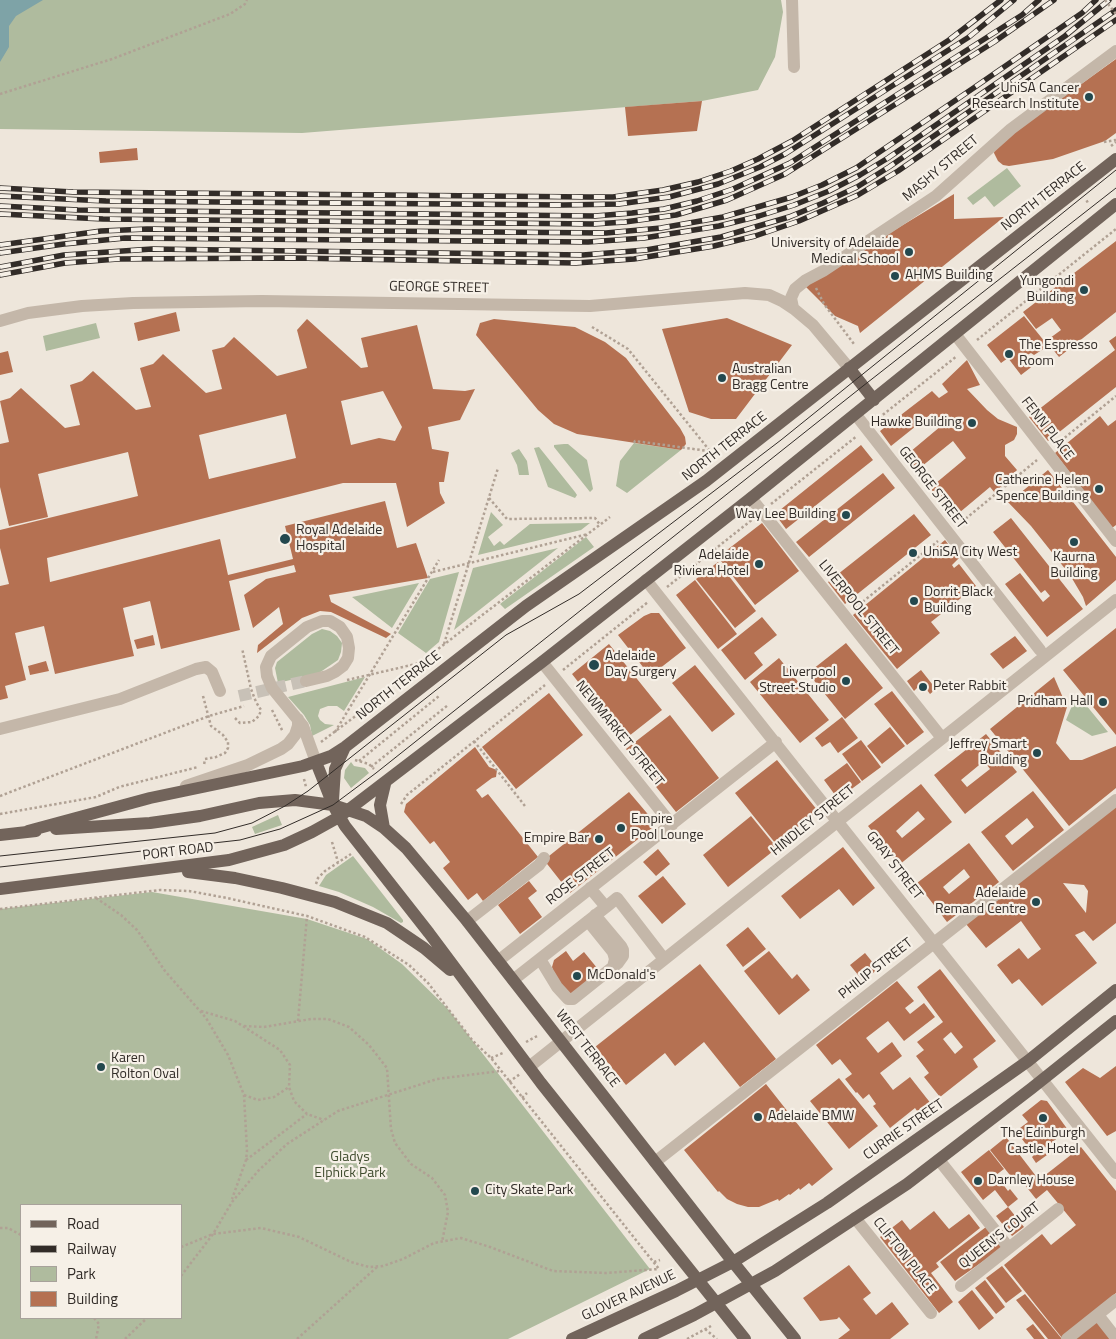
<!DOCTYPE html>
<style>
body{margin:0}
#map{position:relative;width:1116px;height:1339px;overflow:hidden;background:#eee6db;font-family:"Titillium Web",sans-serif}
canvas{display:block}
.legend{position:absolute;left:20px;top:1204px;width:162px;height:115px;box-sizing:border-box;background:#f6f0e7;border:1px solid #a8a29b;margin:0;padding:6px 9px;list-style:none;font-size:15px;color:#322c28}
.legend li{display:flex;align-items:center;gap:10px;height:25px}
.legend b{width:25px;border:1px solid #a8a29b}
</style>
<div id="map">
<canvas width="1116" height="1339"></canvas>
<ul class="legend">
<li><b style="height:6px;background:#72645b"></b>Road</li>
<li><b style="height:6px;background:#322c28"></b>Railway</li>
<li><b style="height:14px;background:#afbb9e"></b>Park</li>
<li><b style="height:14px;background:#b57152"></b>Building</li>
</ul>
</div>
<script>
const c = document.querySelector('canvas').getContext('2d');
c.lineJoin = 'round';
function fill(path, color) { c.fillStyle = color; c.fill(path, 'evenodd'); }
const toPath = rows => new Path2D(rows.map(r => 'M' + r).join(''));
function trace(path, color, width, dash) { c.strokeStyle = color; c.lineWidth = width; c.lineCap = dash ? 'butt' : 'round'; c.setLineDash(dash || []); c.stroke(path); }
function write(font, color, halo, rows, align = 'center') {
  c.font = font + ' "Titillium Web",sans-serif'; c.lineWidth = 4.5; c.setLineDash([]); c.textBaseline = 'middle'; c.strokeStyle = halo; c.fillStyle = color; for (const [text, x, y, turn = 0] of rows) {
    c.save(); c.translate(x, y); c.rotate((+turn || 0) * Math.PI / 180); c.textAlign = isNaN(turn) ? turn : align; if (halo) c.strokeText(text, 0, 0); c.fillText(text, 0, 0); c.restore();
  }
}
fill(toPath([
 [0,0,781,0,783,12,775,57,758,90,702,101,302,133,0,129],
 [1007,168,1021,186,994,207,985,196,973,205,967,198],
 [96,323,100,338,46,351,43,336],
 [634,443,681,450,627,493,616,486,620,461],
 [564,444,568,444,587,460,593,489,590,492,554,447,554,445],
 [539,447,575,492,577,495,575,498,548,487,534,448],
 [519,449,527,461,529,475,519,475,517,465,511,453],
 [491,512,503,525,488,537,494,546,500,541,504,545,530,524,590,523,581,530,478,555],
 [586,537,594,547,505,609,500,604],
 [558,548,454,630,473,568],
 [459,572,439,642,426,653,398,633,430,579],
 [419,583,392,628,352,597],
 [322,629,330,631,337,636,342,643,341,652,338,660,319,673,278,683,275,668,277,662,312,634],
 [365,677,344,711,337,706,328,706,320,709,318,716,320,720,325,724,334,725,312,736,310,725,304,715,288,697],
 [1077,694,1108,732,1092,736,1066,720],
 [351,762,354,766,365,768,369,773,351,788,344,778,345,770],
 [278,815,282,825,255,834,252,827],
 [353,856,403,920,403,922,401,923,373,907,339,892,319,886,326,875],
 [152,892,307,919,367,939,402,964,448,1009,650,1269,508,1339,0,1339,0,909],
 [21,1205,181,1205,181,1318,21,1318]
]), '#afbb9e');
fill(toPath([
 [0,0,43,0,16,16,9,26,9,47,0,62]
]), '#7ea3a7');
fill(toPath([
 [1116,59,1116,133,1105,141,1053,159,1009,166,1003,165,998,161,994,153,995,146],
 [702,101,697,131,628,136,625,107],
 [137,148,138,160,100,163,99,152],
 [954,194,954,219,1004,217,860,333,858,326,835,316,804,285],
 [1116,241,1116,312,1059,357,1046,341,1061,330,1052,318,1036,329,1023,312],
 [176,312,180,331,138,341,134,323],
 [1024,316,1045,342,1042,345,1045,348,1034,355,1031,353,1027,355,1034,365,1021,375,1008,358,1001,363,987,345],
 [727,318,792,345,736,419,711,419,689,412,662,329],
 [307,319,361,368,368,367,361,338,417,325,433,389,465,391,475,389,460,420,428,427,432,449,449,452,444,482,439,482,440,493,445,503,407,527,396,483,343,483,47,558,50,582,220,539,228,575,293,559,285,526,385,501,397,548,416,543,428,578,329,595,331,602,391,634,386,638,331,612,320,611,302,618,257,653,258,645,283,624,279,607,253,628,244,595,266,579,296,572,294,565,229,581,240,630,161,649,150,601,123,608,134,656,55,674,44,626,15,633,26,680,5,686,8,698,0,700,0,586,9,584,0,548,0,530,138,496,128,452,38,474,48,517,9,526,0,487,0,444,9,442,0,401,10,398,21,388,65,428,80,425,70,385,82,381,93,371,136,410,151,407,140,368,153,364,163,354,206,393,222,389,212,350,224,347,234,337,277,376,307,368,297,330],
 [383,391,402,427,395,441,379,438,351,445,341,401],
 [286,414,296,458,209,479,199,435],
 [494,319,575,327,605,342,626,358,680,428,685,437,686,444,681,450,577,434,554,424,538,410,476,335,480,323],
 [1116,336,1116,387,1048,441,1029,417,1115,350,1109,341],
 [8,351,13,372,0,375,0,353],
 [967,360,980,385,967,389,987,410,998,419,1017,427,1017,434,1014,440,1005,445,1005,456,1017,470,995,493,990,487,953,518,930,488,966,458,953,441,916,471,904,457,941,426,931,414,891,446,880,431,932,391,939,398,948,392,942,384],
 [1100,416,1108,426,1116,420,1116,525,1112,528,1055,453],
 [861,445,873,460,786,529,775,514],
 [1048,470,1116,557,1116,580,1086,606,1083,597,1070,575,1031,526,1005,499,1019,494],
 [883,473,895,488,809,557,796,542],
 [914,514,931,535,845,604,828,582],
 [1011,518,1083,609,1047,637,1005,584,1020,573,1043,602,1050,596,1045,590,1041,593,993,532],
 [762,523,799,571,755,605,718,557],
 [945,540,959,558,952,565,954,568,959,564,976,586,931,622,940,633,897,669,853,615],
 [718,562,756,611,735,628,696,579],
 [695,580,737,634,718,649,676,595],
 [651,613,659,613,686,648,650,676,618,635,644,616],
 [762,617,777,635,754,653,763,665,745,680,721,650],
 [1116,628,1116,735,1063,670],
 [153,635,155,645,137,649,134,640],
 [1015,636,1027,651,1003,669,990,654],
 [846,643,883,688,845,719,808,673],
 [609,644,662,710,629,736,612,715,607,719,572,674],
 [779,658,829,720,800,743,750,682],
 [46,661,49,671,30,675,28,666],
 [695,665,735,714,712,732,672,683],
 [921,670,936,689,930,694,927,690,923,693,918,687,914,691,907,681],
 [1054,677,1067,707,1056,743,1070,760,1082,760,1116,746,1116,788,1069,826,990,729],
 [892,691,924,732,907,745,874,704],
 [549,693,583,735,516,789,482,747],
 [670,715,719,778,676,812,626,749],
 [842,717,858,738,838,753,830,742,822,747,815,738],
 [890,727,905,746,882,764,867,746],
 [986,734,1017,772,965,814,934,775],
 [984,761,990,769,967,787,961,780],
 [861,740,881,767,862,781,842,754],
 [475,747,489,767,497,770,496,777,492,778,476,790,482,798,488,794,538,857,483,901,477,893,468,900,443,868,450,862,434,841,430,844,404,812,406,804],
 [777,760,818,811,776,844,735,793],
 [847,763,861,782,838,799,824,780],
 [921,784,952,822,899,865,868,826],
 [918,811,925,819,902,838,896,831],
 [1033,791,1064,830,1013,871,981,832],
 [1027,818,1034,827,1012,845,1005,836],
 [629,792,652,819,652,828,570,893,544,860],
 [1116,804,1116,923,1093,941,1084,931,1075,935,1097,963,1042,1006,1019,979,1012,984,997,965,1019,948,1028,959,1041,949,1021,921,986,948,966,924],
 [1063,883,1084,885,1088,891,1086,913],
 [751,816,777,848,728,887,703,855],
 [969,843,999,882,947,922,917,883],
 [964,869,970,877,949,894,943,887],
 [843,847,875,888,853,906,839,889,800,919,781,896],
 [658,849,670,864,656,876,643,862],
 [663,876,686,904,662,924,638,896],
 [529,881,537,891,528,898,542,917,520,934,498,905],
 [748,927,766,949,743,967,726,945],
 [566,951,573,961,584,952,602,974,571,998,555,977,552,967,554,960],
 [769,951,792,979,797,974,810,990,779,1015,744,971],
 [865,953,878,969,863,981,850,965],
 [700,964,776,1059,740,1087,704,1042,675,1066,665,1053,626,1085,595,1047],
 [940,969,996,1041,973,1059,978,1067,940,1097,924,1077,929,1073,916,1056,924,1050,917,1042,943,1022,917,987],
 [951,1032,963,1047,955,1054,943,1039],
 [897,981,914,1001,905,1008,910,1014,924,1003,935,1017,904,1041,888,1021,866,1038,878,1053,892,1042,902,1056,880,1073,893,1090,910,1077,932,1105,920,1115,915,1108,890,1128,873,1106,876,1104,869,1094,863,1099,857,1092,856,1093,845,1079,852,1074,840,1059,832,1065,816,1045],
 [1116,1066,1116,1131,1107,1136,1065,1082,1083,1068,1100,1078],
 [839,1078,878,1126,849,1149,810,1101],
 [766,1084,833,1169,812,1186,809,1183,800,1190,799,1188,790,1195,789,1194,779,1201,778,1199,759,1207,748,1207,737,1204,727,1199,719,1191,718,1192,684,1150],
 [1041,1100,1047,1101,1068,1130,1042,1150,1047,1155,1036,1163,1032,1157,1034,1155,1016,1131,1028,1122,1022,1115],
 [1006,1137,1039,1180,1081,1147,1116,1191,1116,1293,1062,1338,1004,1265,1042,1234,1051,1245,1076,1225,1047,1190,1036,1199,1021,1180,1017,1184,990,1150],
 [989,1150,1004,1169,996,1175,1008,1191,1010,1189,1018,1199,1008,1207,995,1190,983,1200,961,1172],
 [1008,1207,1024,1227,1012,1236,996,1216],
 [934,1211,949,1229,969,1214,980,1228,936,1263,939,1267,931,1273,953,1302,939,1313,880,1237,902,1220,910,1230],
 [986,1227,1002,1248,955,1281,940,1262],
 [849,1265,871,1293,863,1299,876,1315,892,1302,909,1324,890,1339,838,1339,850,1330,839,1317,837,1319,820,1321,803,1298],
 [1002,1266,1022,1291,1006,1303,986,1278],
 [985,1280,1005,1307,996,1314,975,1288],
 [972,1290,994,1318,979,1330,958,1302],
 [1025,1294,1062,1339,1048,1339,1016,1300],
 [1098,1320,1112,1339,1074,1339],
 [1033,1324,1045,1339,1034,1339,1026,1329]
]), '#b57152');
trace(toPath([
 [239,696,306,681]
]), '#c8c1b7', 12, [12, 6]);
trace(toPath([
 [0,94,112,59,230,14,245,4,247,0],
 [1104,142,1116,140],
 [1111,146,1116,142],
 [1062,175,1066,180],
 [1051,184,1054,189],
 [1039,193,1043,198],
 [1086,202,1090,200],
 [816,288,824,304,854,344],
 [592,327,628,349,710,451],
 [977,340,1116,229],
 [875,421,957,356],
 [634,443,635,441,708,451],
 [1057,444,1116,396],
 [489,498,507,519,595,518,600,525],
 [771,504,857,436],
 [958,525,1037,460],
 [433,572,588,534],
 [667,587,753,519],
 [855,608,938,541],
 [444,644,498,468],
 [563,670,648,602],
 [347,680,420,663],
 [203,696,211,726,223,735,228,742,228,748,225,753,216,757,205,759,204,765],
 [272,710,283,732],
 [235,718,240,723,252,722,259,716,261,710,256,702,251,689,242,648],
 [335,732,439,560],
 [474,741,525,806],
 [321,742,378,699,399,679,610,517],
 [355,760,369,764,374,769],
 [359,761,439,696],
 [371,767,448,705],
 [304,779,306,787],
 [0,796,209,716,244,706],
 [401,804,407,795,545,685],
 [0,814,96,797,119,787,198,767],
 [332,842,338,862],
 [316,884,318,878,325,871,351,854],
 [96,898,121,915,137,930,165,971,206,1018,228,1055,244,1095,247,1151,246,1160,232,1199],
 [0,909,160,890,189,891,227,898,307,916,365,937,409,965,428,983,473,1041,491,1058,659,1269],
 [201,1011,235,1021,280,1050,290,1065,289,1087,294,1101,307,1114,324,1120],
 [298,1021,307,916],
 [244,1026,264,1027,311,1019,328,1019,349,1027,369,1045,387,1068,391,1129,395,1143,411,1164,432,1178,445,1195,448,1212,442,1242],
 [526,1042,539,1035],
 [491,1058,503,1053],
 [509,1082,520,1074],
 [244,1095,258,1100,274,1097,289,1087],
 [522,1098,527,1093],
 [246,1160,307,1114],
 [0,1228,8,1228,21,1235],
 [181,1247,213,1234,261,1228,299,1237,351,1262,369,1267,383,1266,403,1259,434,1243,461,1238,490,1247,553,1271,606,1273,659,1269],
 [654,1262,660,1260],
 [181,1276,213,1234,232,1202,258,1171,287,1144,338,1111,437,1079,500,1071],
 [94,1318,99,1324,96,1339],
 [705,1329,717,1339],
 [125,1339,147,1318],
 [297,1339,377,1267],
 [687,1339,711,1326]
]), '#b0a194', 2.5, [2.5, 2.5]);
trace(toPath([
 [792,0,794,67],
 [793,308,791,298,795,289,806,280,823,271,936,196,1011,129,1116,51],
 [0,321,28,313,82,306,133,303,262,301,590,306,745,293,769,295,782,301,794,309,813,325,849,368],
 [955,334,1116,541],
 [856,415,1040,650],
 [751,498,942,738],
 [646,580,1116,1173],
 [542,662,672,825],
 [306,681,327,676,335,672,343,666,348,658,349,648,347,637,340,627,330,621,322,621,307,627,271,656,266,667,267,676,272,688,303,726,316,762],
 [0,729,120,699,196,669,206,667,212,672,220,691],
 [186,786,248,765,281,749,288,744,295,735,298,726,298,719],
 [606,907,617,898,664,959],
 [467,921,539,865,544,858],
 [588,921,613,952,615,959,613,967],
 [540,959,557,987,568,999,573,999,618,963,623,956,623,950,621,946,595,915],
 [498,961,776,742],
 [513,980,606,907,590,888],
 [529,1067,1116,600],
 [939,1160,1009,1248],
 [655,1162,1116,800],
 [855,1218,931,1313],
 [961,1286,1058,1209],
 [1098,1315,1116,1338],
 [1067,1339,1116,1300]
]), '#c4b7a9', 12);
trace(toPath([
 [849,368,874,400],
 [316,762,333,805,345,826,429,933,541,1083,745,1339],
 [333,800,335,769,345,747],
 [384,828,380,805,385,784],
 [56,829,150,823,200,816,259,803,295,800,333,805,366,816,384,828,406,848,467,921,733,1262,795,1339],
 [28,831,150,798,303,766,331,756,345,747,526,606,706,481,1116,159],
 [0,835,36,831],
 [188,872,235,878,282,888,335,902,387,923,424,948,450,970],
 [0,889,229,860,284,845,312,832,339,817,542,662,751,498,1116,204],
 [572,1339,676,1291,733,1262,827,1203,1028,1061,1116,990],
 [644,1339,694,1315,775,1271,907,1184,1032,1088,1116,1021]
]), '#72645b', 12);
trace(toPath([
 [0,856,215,833,252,823,285,806,308,791,506,635,579,594,781,440,1116,170],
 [0,867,240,840,280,829,333,805,376,773,863,386,1116,188]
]), '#322c28', 1);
const rail = toPath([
 [0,188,73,192,589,197,613,197,663,190,698,182,731,171,758,159,792,141,949,40,1001,0],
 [0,196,106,201,563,205,619,204,669,197,718,184,760,167,785,154,969,37,1014,0],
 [0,206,78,210,595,216,632,213,664,209,697,201,733,189,790,163,1022,15,1039,0],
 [0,214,103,219,594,224,625,222,676,215,727,200,785,174,994,42,1054,0],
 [0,245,101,231,147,229,606,233,661,228,723,217,792,197,822,185,856,168,975,87,1082,13,1096,0],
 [0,253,64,244,125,238,588,242,644,238,719,226,759,216,794,205,829,191,860,175,888,158,1065,36,1109,0],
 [0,267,64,255,152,249,583,255,646,250,721,237,789,217,823,203,857,187,889,167,1116,10],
 [0,275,65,263,118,259,293,258,576,263,634,259,714,246,755,236,799,221,858,195,898,171,1116,20]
]);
trace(rail, '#322c28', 5.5);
trace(rail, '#f6f0e7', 4, [11]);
trace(toPath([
 [1105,0,1116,14]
]), '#b0a194', 2.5, [2.5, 2.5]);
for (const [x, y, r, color] of [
 [1089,97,5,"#23484e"],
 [909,252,5,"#23484e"],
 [895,276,5,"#23484e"],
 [1084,290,5,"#23484e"],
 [1009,354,5,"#23484e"],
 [722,378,5,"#23484e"],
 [972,423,5,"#23484e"],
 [1099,489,5,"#23484e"],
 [846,515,5,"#23484e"],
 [285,539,6,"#23484e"],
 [1074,542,5,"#23484e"],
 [913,553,5,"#23484e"],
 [759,564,5,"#23484e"],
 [914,601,5,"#23484e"],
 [594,665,6,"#23484e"],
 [846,681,5,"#23484e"],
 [923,687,5,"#23484e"],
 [1103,702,5,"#23484e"],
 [1037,753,5,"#23484e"],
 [621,828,5,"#23484e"],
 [599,839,5,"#23484e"],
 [1036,902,5,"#23484e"],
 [577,976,5,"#23484e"],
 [101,1067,5,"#23484e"],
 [758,1117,5,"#23484e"],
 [1043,1118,5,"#23484e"],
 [978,1181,5,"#23484e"],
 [475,1191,5,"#23484e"]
]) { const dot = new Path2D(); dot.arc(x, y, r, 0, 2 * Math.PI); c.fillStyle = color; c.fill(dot); trace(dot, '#f6f0e7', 2); }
write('14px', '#322c28', '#f6f0e7', [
 ["UniSA Cancer",1079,89,"right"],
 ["Research Institute",1079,105,"right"],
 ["University of Adelaide",899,244,"right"],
 ["Medical School",899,260,"right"],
 ["AHMS Building",905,276],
 ["Yungondi",1074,282,"right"],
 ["Building",1074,298,"right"],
 ["The Espresso",1019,346],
 ["Room",1019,362],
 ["Australian",732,370],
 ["Bragg Centre",732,386],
 ["Hawke Building",962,423,"right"],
 ["Catherine Helen",1089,481,"right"],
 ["Spence Building",1089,497,"right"],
 ["Way Lee Building",836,515,"right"],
 ["Royal Adelaide",296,531],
 ["Hospital",296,547],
 ["UniSA City West",923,553],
 ["Adelaide",749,556,"right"],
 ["Riviera Hotel",749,572,"right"],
 ["Kaurna",1074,558,"center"],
 ["Building",1074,574,"center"],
 ["Dorrit Black",924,593],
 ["Building",924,609],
 ["Adelaide",605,657],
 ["Day Surgery",605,673],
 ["Liverpool",836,673,"right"],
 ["Street Studio",836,689,"right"],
 ["Peter Rabbit",933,687],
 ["Pridham Hall",1093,702,"right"],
 ["Jeffrey Smart",1027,745,"right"],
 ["Building",1027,761,"right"],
 ["Empire",631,820],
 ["Pool Lounge",631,836],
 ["Empire Bar",589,839,"right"],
 ["Adelaide",1026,894,"right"],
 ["Remand Centre",1026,910,"right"],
 ["McDonald's",587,976],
 ["Karen",111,1059],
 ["Rolton Oval",111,1075],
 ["Adelaide BMW",768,1117],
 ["The Edinburgh",1043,1134,"center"],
 ["Castle Hotel",1043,1150,"center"],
 ["Darnley House",988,1181],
 ["City Skate Park",485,1191]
], 'left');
write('14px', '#322c28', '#f6f0e7', [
 ["MASHY STREET",941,169,-40],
 ["NORTH TERRACE",1044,197,-38],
 ["GEORGE STREET",439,288,1],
 ["FENN PLACE",1047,429,52],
 ["NORTH TERRACE",725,447,-38],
 ["GEORGE STREET",932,488,52],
 ["LIVERPOOL STREET",858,608,51],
 ["NORTH TERRACE",399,686,-38],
 ["NEWMARKET STREET",619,734,51],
 ["HINDLEY STREET",813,821,-39],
 ["PORT ROAD",178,852,-7],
 ["GRAY STREET",894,866,52],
 ["ROSE STREET",581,877,-38],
 ["PHILIP STREET",876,969,-38],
 ["WEST TERRACE",587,1049,52],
 ["CURRIE STREET",904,1130,-35],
 ["QUEEN'S COURT",1000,1236,-38],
 ["CLIFTON PLACE",904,1256,52],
 ["GLOVER AVENUE",629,1296,-25]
]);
write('14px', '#404d2f', '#f6f0e7', [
 ["Gladys",350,1158],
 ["Elphick Park",350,1174]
]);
</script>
